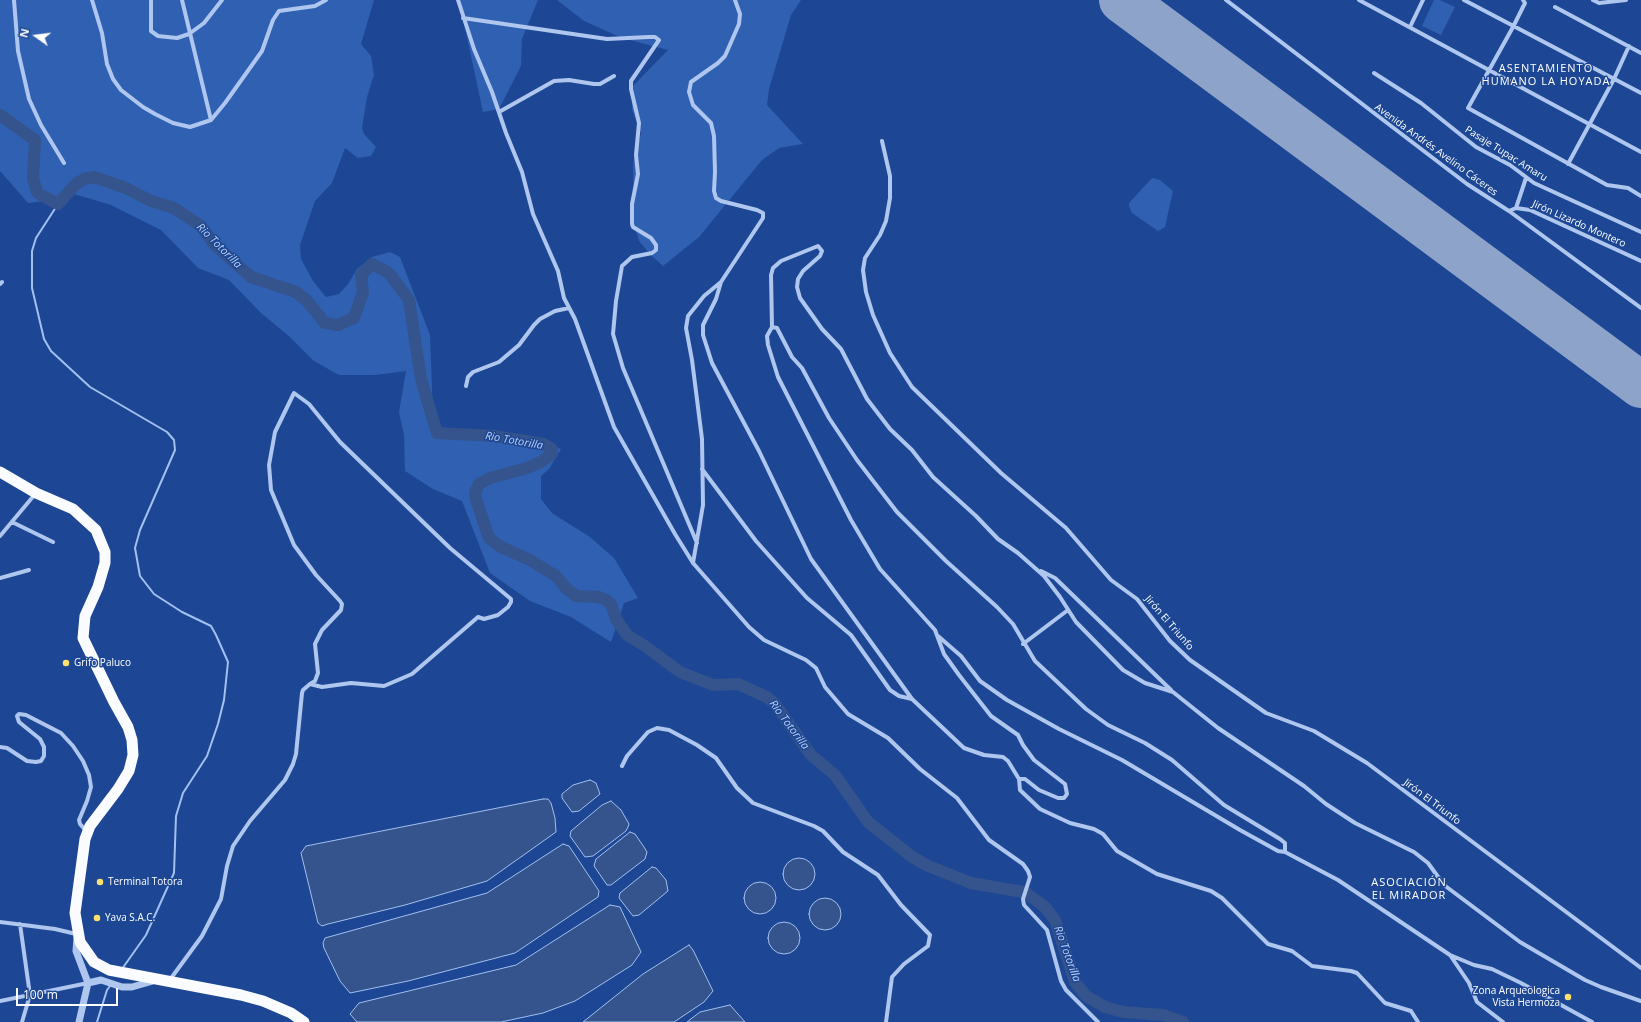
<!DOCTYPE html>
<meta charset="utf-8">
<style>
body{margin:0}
#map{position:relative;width:1641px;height:1022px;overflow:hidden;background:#1d4794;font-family:"Open Sans",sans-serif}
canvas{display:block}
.north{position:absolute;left:16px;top:16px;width:40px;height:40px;-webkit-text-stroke:3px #1d4794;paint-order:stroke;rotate:284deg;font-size:11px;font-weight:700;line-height:16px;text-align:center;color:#fff}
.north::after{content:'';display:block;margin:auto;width:14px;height:18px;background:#fff;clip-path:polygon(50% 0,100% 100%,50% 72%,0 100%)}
.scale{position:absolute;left:16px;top:988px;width:102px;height:18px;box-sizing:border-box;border:2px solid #fff;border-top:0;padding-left:5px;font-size:12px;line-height:14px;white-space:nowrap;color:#fff;-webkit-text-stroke:3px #1d4794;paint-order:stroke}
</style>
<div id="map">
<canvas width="1641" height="1022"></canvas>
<div class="north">N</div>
<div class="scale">100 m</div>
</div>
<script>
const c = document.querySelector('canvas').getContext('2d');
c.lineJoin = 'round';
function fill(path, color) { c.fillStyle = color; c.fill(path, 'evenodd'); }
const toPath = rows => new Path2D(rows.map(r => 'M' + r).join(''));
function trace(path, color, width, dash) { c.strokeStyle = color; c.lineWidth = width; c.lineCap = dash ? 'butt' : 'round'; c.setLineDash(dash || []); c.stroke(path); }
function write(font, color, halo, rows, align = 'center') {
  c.font = font + ' "Open Sans",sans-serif'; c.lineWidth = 3; c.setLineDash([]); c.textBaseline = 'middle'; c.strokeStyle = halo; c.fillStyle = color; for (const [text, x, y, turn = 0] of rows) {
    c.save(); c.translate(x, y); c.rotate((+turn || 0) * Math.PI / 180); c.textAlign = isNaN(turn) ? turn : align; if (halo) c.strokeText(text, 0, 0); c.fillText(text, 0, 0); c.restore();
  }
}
fill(toPath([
 [0,0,374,0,361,44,371,56,374,75,367,97,362,128,364,134,376,147,371,156,358,158,345,148,332,183,315,201,300,245,301,259,313,281,326,297,339,294,348,284,357,269,372,257,390,252,400,257,430,335,433,416,439,430,452,435,465,436,501,432,535,439,561,449,549,469,541,476,541,499,552,513,590,537,614,558,638,598,624,603,611,642,571,617,530,601,490,573,462,501,433,489,405,471,404,435,399,412,406,371,375,375,339,375,314,361,289,336,262,314,229,280,198,268,161,230,111,205,74,194,62,199,28,203,0,171],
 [459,0,538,0,522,39,521,66,499,109,483,112],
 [557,0,801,0,791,15,769,89,767,105,803,144,779,148,762,160,699,237,663,266,651,255,639,241,634,224,633,164,641,133,632,110,632,87,668,50,622,38,584,21],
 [1434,0,1440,0,1455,7,1441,35,1422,26],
 [1152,178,1160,180,1173,191,1165,227,1158,231,1132,213,1129,206,1129,203]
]), '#3060b1');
const water = toPath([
 [590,780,596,783,600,794,579,811,572,812,562,798,562,794,573,785,590,780],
 [543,799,548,799,551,803,555,818,556,832,487,881,405,905,328,924,322,926,318,923,301,853,306,846,543,799],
 [611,801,621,810,629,824,628,827,626,831,593,856,585,857,570,836,571,831,602,805,611,801],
 [630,832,635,834,644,847,647,852,645,859,611,885,607,885,594,866,596,859,630,832],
 [563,844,569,846,599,891,598,897,515,953,408,981,350,993,340,981,324,948,323,943,325,938,487,893,563,844],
 '783 874a16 16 0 1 1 32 0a16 16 0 1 1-32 0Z',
 [652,867,656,868,666,880,668,891,639,915,633,916,619,898,620,893,652,867],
 '744 898a16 16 0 1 1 32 0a16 16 0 1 1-32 0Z',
 '809 914a16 16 0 1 1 32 0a16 16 0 1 1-32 0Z',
 [610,905,620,907,641,952,632,965,575,1001,543,1013,501,1022,357,1022,350,1014,359,1003,516,965,610,905],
 '768 938a16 16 0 1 1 32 0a16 16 0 1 1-32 0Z',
 [689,945,693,950,713,991,704,1002,674,1022,583,1022,643,974,689,945],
 [730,1005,745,1022,687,1022,700,1012,730,1005]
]);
fill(water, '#35538c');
trace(water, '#a2c0f0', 1);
trace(toPath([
 [58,204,36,238,32,251,32,288,44,339,51,351,90,387,167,432,174,440,175,450,140,530,135,548,140,576,154,594,182,612,211,626,216,635,228,662,224,700,218,724,207,756,183,793,176,816,174,873,146,935,122,969],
 [97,1022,107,990,110,986]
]), '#a2c0f0', 2);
trace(toPath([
 [0,115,35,140,33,178,37,192,41,195,58,204,76,184,84,179,94,177,126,188,151,201,174,208,201,226,214,244,251,277,296,292,307,301,325,323,338,325,354,318,363,292,361,275,372,264,389,273,409,300,421,379,437,433,494,436,544,444,552,449,552,454,541,462,527,468,490,478,479,484,475,493,476,499,489,538,499,546,530,560,556,576,566,588,576,596,599,597,606,600,611,604,616,619,627,635,645,646,680,672,713,685,738,684,767,697,775,704,811,755,835,775,868,822,911,856,926,865,971,883,1023,892],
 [1025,892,1045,907,1055,920,1075,982,1086,996,1105,1007,1123,1012,1163,1015,1183,1022]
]), '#35538c', 12);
trace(toPath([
 [1122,0,1641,385]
]), '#8ea3ca', 46);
trace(toPath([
 [14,0,18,51,29,99,41,125,64,163],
 [92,0,102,33,107,64,113,79,121,90,143,107,155,114,173,123,190,127,211,120,225,103,262,51,273,20,279,11,315,6,326,0],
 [151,0,151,31,158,36,177,38,189,34,204,23,222,0],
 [182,0,211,120],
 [458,0,474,49,492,92,506,133,522,172,533,214,558,271,564,298,575,319,614,427,675,534,693,563,749,627,764,640,806,660,816,668,825,687,848,714,888,738,920,769,957,798,989,840,1023,864,1028,871,1030,877,1023,899,1024,905,1047,930,1061,981,1066,990,1098,1022],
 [1226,0,1467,184,1509,211,1641,308],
 [1359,0,1641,152],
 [1464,0,1641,93],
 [1523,0,1525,3,1513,27,1468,108,1607,185,1628,188,1641,196],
 [1593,0,1599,3,1626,0],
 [1555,7,1641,53],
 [463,18,607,39,649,37,655,37,659,40,631,81,631,89,639,123,636,155,638,174,632,204,632,224,633,227,651,238,656,245,656,250,652,253,632,257,622,266,616,301,613,334,623,368,697,543],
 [1410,27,1423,0],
 [1374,73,1421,103,1476,147,1510,165,1534,183,1641,232],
 [499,112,554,81,569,80,594,84,600,84,614,76],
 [882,141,890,176,890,198,886,221,880,235,865,258,863,270,866,292,873,315,890,353,912,387,1001,473,1066,528,1111,580,1137,599,1170,641,1190,660,1266,713,1314,731,1367,763,1641,968],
 [1568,164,1614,79,1629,46],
 [1516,208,1526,178],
 [1509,211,1516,208,1530,210,1641,261],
 [721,282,716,299,703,325,703,335,712,363,759,451,811,559,912,699,964,748,984,755,1003,757,1008,761,1019,779,1025,779,1039,790,1058,798,1064,798,1067,794,1065,784,1034,760,1023,745,1018,735,991,716,959,675,944,654,935,630,880,569,851,520,778,377,768,345,767,336,772,327,777,328,792,357,802,368,829,418,857,460,897,512,946,561,997,607,1013,624,1035,661,1086,709,1108,725,1145,743,1172,760,1224,805,1280,839,1285,843,1285,852,1278,851,1240,830,1122,760,1059,729,1007,700,980,681,961,656,938,636],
 [0,284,2,282],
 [772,327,771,275,773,268,781,261,818,246,822,251,820,256,803,271,798,279,797,287,800,298,822,329,841,349,867,399,890,429,912,450,933,477,976,516,998,539,1018,553,1044,576,1060,597,1076,622,1123,670,1145,683,1173,692,1218,728,1304,786,1326,804,1355,823,1414,852,1428,863,1444,885,1520,942,1585,980,1601,987,1641,1001],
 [466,386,468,377,473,372,499,362,519,345,534,325,540,319,555,311,569,308],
 [702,469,756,541,807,598,851,635,890,690,899,696,912,699],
 [12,522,53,542],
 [0,536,36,493],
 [693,563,703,505,702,439,692,360,686,328,688,316,704,296,721,282,763,218,763,213,757,210,721,201,716,198,714,191,715,172,714,136,711,123,693,105,689,92,691,82,718,63,725,56,739,24,740,14,735,0],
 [1041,571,1055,578,1171,690],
 [0,578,29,570],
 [1023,644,1068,610],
 [0,747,7,748,27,761,36,762,41,761,44,756,44,747,40,739,19,722,17,716,19,714,26,715,61,733,73,746,83,761,89,775,91,787,87,801,79,820,80,824,87,832],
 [622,766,627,756,648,732,657,728,669,730,697,745,716,758,737,788,753,803,814,826,823,831,843,852,878,875,901,905,930,935,928,946,904,964,892,977,886,1022],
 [1019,779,1020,790,1040,809,1070,823,1094,829,1103,834,1117,851,1157,874,1211,891,1222,898,1268,944,1292,951,1312,966,1351,971,1357,973,1385,1003,1411,1011,1418,1022],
 [1285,852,1338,880,1450,955,1474,965,1492,969,1521,983,1592,1022],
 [0,922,55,929,76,934],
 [20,924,30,995,22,1022],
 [1450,955,1469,983,1477,1002,1503,1022],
 [169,981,202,936,221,899,227,866,233,846,250,821,285,780,293,764,296,754,302,693,303,690,310,684,315,681,318,673,315,644,322,630,341,610,342,604,340,601,316,575,294,545,271,490,269,465,275,432,294,393,309,404,340,442,450,548,511,599,511,602,508,607,498,615,484,619,478,617,412,674,384,686,351,683,322,687,310,684],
 [0,1001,88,983]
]), '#afc6ef', 4);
trace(toPath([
 [77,937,76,951,88,983,79,1022],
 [88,983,101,980,122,987,132,987,153,981]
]), '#afc6ef', 7);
trace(toPath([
 [0,472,36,493,73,509,96,530,105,552,105,563,98,587,85,616,83,638,114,702,128,727,132,740,133,755,129,771,118,789,90,826,85,839,75,913,80,942,94,962,109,970,241,995,263,1001,291,1013,304,1022]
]), '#fbfcff', 11);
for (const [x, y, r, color] of [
 [66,663,4,"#fee06e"],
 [100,882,4,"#fee06e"],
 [97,918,4,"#fee06e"],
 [1568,997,4,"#fee06e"]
]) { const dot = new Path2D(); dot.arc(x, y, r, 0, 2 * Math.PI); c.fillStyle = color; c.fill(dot); trace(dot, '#1d4794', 1.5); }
write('10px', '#fff', '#1d4794', [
 ["Avenida Andrés Avelino Cáceres",1436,150,36],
 ["Pasaje Tupac Amaru",1506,154,32],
 ["Jirón Lizardo Montero",1579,224,24],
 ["Jirón El Triunfo",1169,623,49],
 ["Jirón El Triunfo",1432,802,37]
]);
write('10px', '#fff', '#1d4794', [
 ["Grifo Paluco",74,663],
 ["Terminal Totora",108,882],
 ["Yava S.A.C.",105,918],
 ["Zona Arqueologica",1560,991,"right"],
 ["Vista Hermoza",1560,1003,"right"]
], 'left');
c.letterSpacing = '1px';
write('11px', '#fff', '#1d4794', [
 ["ASENTAMIENTO",1546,69],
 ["HUMANO LA HOYADA",1546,82],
 ["ASOCIACIÓN",1409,883],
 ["EL MIRADOR",1409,896]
]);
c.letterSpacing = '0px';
write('italic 11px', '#bbd1f5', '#1d4794', [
 ["Rio Totorilla",219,246,45],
 ["Rio Totorilla",514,441,10],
 ["Rio Totorilla",789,725,53],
 ["Rio Totorilla",1067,954,70]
]);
</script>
